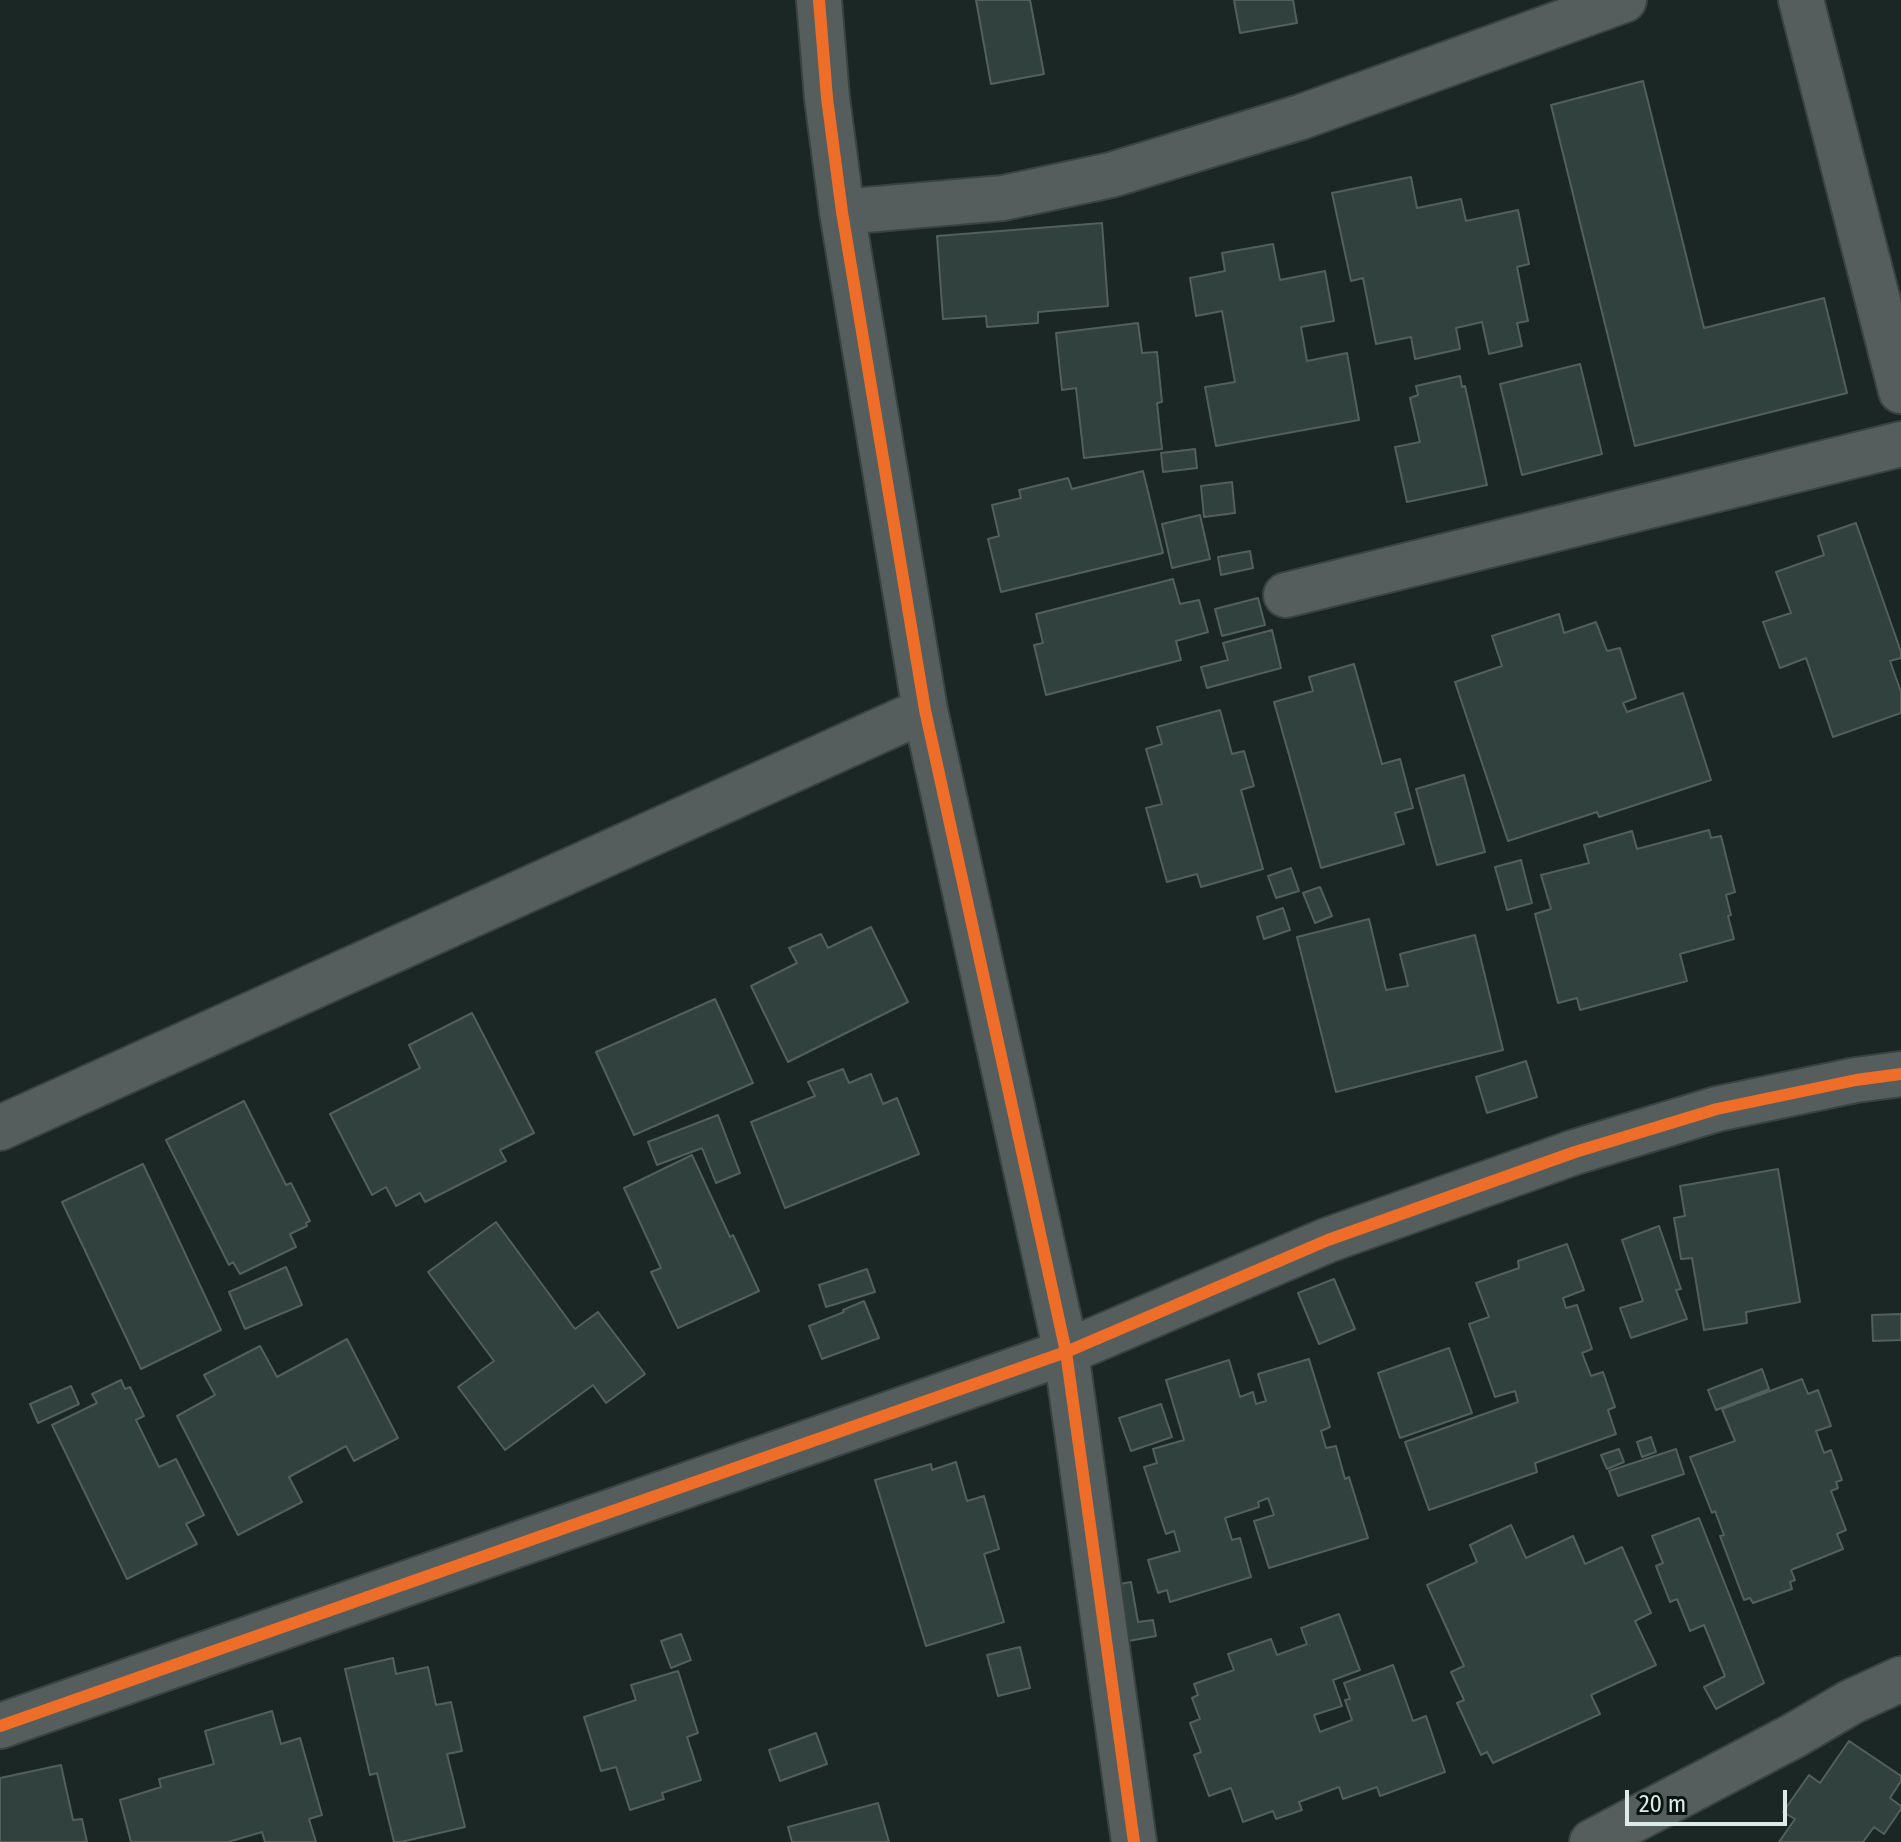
<!DOCTYPE html>
<style>
body{margin:0}
#map{position:relative;width:1901px;height:1842px;overflow:hidden;background:#1a2724;font-family:"Fira Sans Condensed",sans-serif}
canvas{display:block}
.scale{position:absolute;left:1625px;top:1790px;width:162px;height:36px;box-sizing:border-box;border:4px solid #dcebe7;border-top:0;padding-left:10px;font-size:24px;line-height:28px;white-space:nowrap;color:#dcebe7;-webkit-text-stroke:6px #081310;paint-order:stroke}
</style>
<div id="map">
<canvas width="1901" height="1842"></canvas>
<div class="scale">20 m</div>
</div>
<script>
const c = document.querySelector('canvas').getContext('2d');
c.lineJoin = 'round';
function fill(path, color) { c.fillStyle = color; c.fill(path, 'evenodd'); }
const toPath = rows => new Path2D(rows.map(r => 'M' + r).join(''));
function trace(path, color, width, dash) { c.strokeStyle = color; c.lineWidth = width; c.lineCap = dash ? 'butt' : 'round'; c.setLineDash(dash || []); c.stroke(path); }
const building = toPath([
 [976,0,1030,0,1044,74,991,84,976,0],
 [1234,0,1293,0,1297,23,1240,33,1234,0],
 [1643,81,1704,328,1824,298,1847,393,1635,446,1551,105,1643,81],
 [1411,177,1417,208,1461,199,1466,221,1518,210,1529,264,1517,267,1528,321,1517,323,1522,346,1489,354,1482,322,1456,328,1460,349,1415,359,1411,337,1376,344,1363,278,1351,281,1332,193,1411,177],
 [1102,223,1108,306,1038,312,1038,323,987,327,986,316,943,319,937,236,1102,223],
 [1273,244,1280,280,1325,271,1334,321,1301,327,1307,361,1347,353,1359,420,1216,446,1205,387,1235,382,1222,311,1196,316,1190,278,1225,271,1222,253,1273,244],
 [1138,323,1142,353,1157,352,1162,402,1157,403,1162,449,1084,458,1076,388,1062,390,1056,333,1138,323],
 [1580,364,1602,454,1522,475,1500,384,1580,364],
 [1460,376,1462,387,1465,386,1487,485,1407,502,1395,447,1420,442,1410,398,1418,395,1416,386,1460,376],
 [1195,449,1197,468,1163,472,1161,453,1195,449],
 [1143,471,1163,553,1001,592,988,539,999,536,992,505,1021,498,1019,490,1068,478,1072,489,1143,471],
 [1232,482,1235,513,1204,517,1201,486,1232,482],
 [1200,515,1210,559,1172,568,1162,524,1200,515],
 [1856,523,1901,652,1901,658,1890,661,1901,692,1901,713,1833,737,1806,658,1780,668,1763,622,1791,613,1776,572,1824,555,1818,536,1856,523],
 [1250,551,1253,568,1221,575,1218,557,1250,551],
 [1173,579,1180,604,1199,600,1208,632,1176,641,1181,660,1046,695,1034,645,1043,643,1036,614,1173,579],
 [1258,598,1265,625,1222,636,1215,609,1258,598],
 [1559,614,1564,633,1596,622,1607,651,1620,648,1636,698,1623,703,1627,712,1683,693,1711,780,1599,817,1597,812,1508,841,1455,682,1502,666,1492,636,1559,614],
 [1272,630,1281,668,1207,688,1201,667,1228,660,1223,643,1272,630],
 [1354,664,1382,764,1400,759,1413,808,1395,813,1404,844,1321,868,1274,702,1313,691,1309,677,1354,664],
 [1220,710,1232,754,1244,751,1254,786,1241,790,1263,869,1201,887,1197,874,1167,882,1146,808,1162,804,1146,749,1162,744,1157,727,1220,710],
 [1464,775,1485,852,1437,865,1416,789,1464,775],
 [1709,830,1711,838,1721,836,1735,892,1726,895,1731,915,1728,916,1734,939,1680,954,1687,981,1580,1010,1577,998,1558,1003,1535,914,1551,909,1541,875,1589,863,1584,845,1632,831,1637,849,1709,830],
 [1521,860,1532,903,1507,910,1495,867,1521,860],
 [1291,868,1299,891,1276,898,1268,876,1291,868],
 [1320,887,1332,916,1315,923,1303,893,1320,887],
 [1283,908,1290,930,1264,939,1257,917,1283,908],
 [1369,919,1386,990,1408,986,1400,954,1475,935,1503,1050,1336,1092,1297,937,1369,919],
 [871,927,908,1002,788,1062,751,986,797,963,789,948,821,934,828,948,871,927],
 [715,999,753,1083,634,1135,596,1052,715,999],
 [472,1013,534,1133,500,1150,506,1161,425,1202,420,1193,396,1206,386,1187,372,1195,330,1114,420,1068,409,1045,472,1013],
 [1526,1061,1537,1097,1487,1113,1476,1077,1526,1061],
 [843,1069,849,1083,871,1074,883,1104,897,1098,919,1154,785,1208,751,1122,815,1096,808,1082,843,1069],
 [244,1101,286,1185,291,1183,310,1221,306,1223,307,1226,290,1234,296,1247,240,1274,233,1262,229,1265,166,1140,244,1101],
 [718,1115,740,1173,716,1183,702,1148,657,1165,648,1142,718,1115],
 [692,1155,730,1237,733,1235,759,1291,678,1328,651,1272,661,1268,624,1188,692,1155],
 [143,1164,221,1330,141,1369,62,1202,143,1164],
 [1778,1169,1800,1302,1746,1312,1747,1323,1704,1330,1692,1258,1681,1259,1674,1218,1685,1216,1680,1186,1778,1169],
 [496,1222,575,1329,598,1312,645,1374,606,1403,593,1385,505,1450,458,1387,494,1361,428,1272,496,1222],
 [1659,1226,1681,1289,1676,1290,1687,1319,1631,1338,1620,1308,1643,1301,1622,1240,1659,1226],
 [1567,1244,1584,1290,1563,1298,1566,1308,1577,1305,1592,1349,1582,1353,1591,1376,1603,1372,1615,1407,1608,1410,1616,1434,1535,1463,1537,1472,1429,1510,1405,1442,1518,1402,1515,1391,1495,1397,1469,1324,1489,1317,1476,1283,1519,1268,1518,1261,1567,1244],
 [286,1267,302,1305,245,1329,229,1292,286,1267],
 [867,1269,875,1292,826,1307,819,1285,867,1269],
 [1334,1279,1355,1329,1319,1344,1298,1293,1334,1279],
 [864,1301,879,1338,822,1359,809,1326,844,1312,843,1310,864,1301],
 [1901,1314,1901,1340,1873,1341,1872,1315,1901,1314],
 [347,1339,398,1438,354,1461,346,1446,289,1477,302,1502,238,1535,177,1416,215,1395,204,1375,260,1346,277,1377,347,1339],
 [1449,1348,1472,1413,1400,1438,1378,1373,1449,1348],
 [1309,1359,1330,1427,1321,1431,1326,1448,1336,1446,1345,1479,1349,1477,1368,1538,1269,1568,1254,1521,1274,1515,1268,1498,1258,1502,1259,1507,1225,1518,1232,1540,1240,1538,1251,1577,1170,1602,1167,1590,1158,1593,1148,1560,1180,1551,1174,1531,1166,1534,1144,1467,1157,1463,1153,1449,1184,1440,1166,1380,1229,1360,1240,1397,1253,1392,1256,1404,1266,1401,1258,1374,1309,1359],
 [1762,1369,1769,1389,1716,1410,1708,1390,1762,1369],
 [1802,1379,1808,1394,1818,1390,1831,1426,1816,1431,1824,1453,1831,1450,1842,1480,1836,1482,1838,1488,1831,1491,1846,1530,1837,1534,1843,1549,1791,1570,1795,1580,1790,1582,1792,1589,1753,1603,1750,1598,1744,1600,1720,1536,1724,1535,1715,1511,1712,1513,1690,1457,1735,1441,1722,1409,1802,1379],
 [121,1380,125,1389,130,1387,144,1416,136,1420,159,1467,176,1459,204,1515,186,1524,197,1544,127,1579,52,1425,97,1403,92,1394,121,1380],
 [71,1386,79,1404,38,1423,30,1404,71,1386],
 [1161,1404,1172,1437,1131,1451,1119,1418,1161,1404],
 [1651,1437,1656,1452,1642,1457,1637,1442,1651,1437],
 [1619,1449,1624,1462,1607,1469,1601,1455,1619,1449],
 [1676,1449,1684,1474,1618,1496,1609,1471,1676,1449],
 [956,1462,967,1501,984,1496,999,1549,984,1554,1004,1622,926,1646,875,1480,931,1464,932,1470,956,1462],
 [1699,1518,1764,1683,1716,1709,1704,1687,1725,1676,1704,1625,1690,1631,1677,1599,1670,1602,1656,1566,1663,1563,1652,1536,1699,1518],
 [1511,1525,1526,1558,1573,1536,1585,1564,1622,1547,1651,1613,1635,1621,1656,1665,1591,1695,1600,1714,1493,1763,1487,1752,1481,1755,1457,1703,1464,1700,1451,1672,1464,1666,1427,1585,1477,1562,1470,1545,1511,1525],
 [1131,1582,1138,1622,1153,1620,1156,1636,1123,1642,1114,1585,1131,1582],
 [1339,1614,1360,1670,1333,1680,1342,1706,1314,1715,1320,1732,1352,1720,1345,1700,1350,1699,1344,1683,1393,1665,1413,1721,1426,1716,1445,1772,1380,1796,1377,1787,1343,1799,1339,1787,1299,1802,1302,1810,1276,1819,1273,1811,1243,1822,1231,1788,1209,1796,1194,1755,1201,1752,1190,1723,1200,1719,1192,1698,1198,1695,1194,1684,1234,1670,1228,1654,1271,1639,1277,1655,1307,1644,1301,1628,1339,1614],
 [681,1634,691,1660,671,1668,661,1641,681,1634],
 [1020,1647,1030,1688,998,1696,987,1655,1020,1647],
 [393,1658,396,1674,428,1667,436,1705,451,1702,462,1751,447,1754,465,1827,401,1842,394,1842,377,1773,370,1775,345,1669,393,1658],
 [678,1671,698,1733,687,1737,701,1780,662,1793,664,1799,630,1810,616,1767,601,1771,584,1717,636,1700,631,1685,678,1671],
 [272,1711,281,1744,300,1738,322,1815,309,1819,316,1842,265,1842,262,1832,228,1842,131,1842,120,1800,161,1787,159,1779,214,1764,205,1731,272,1711],
 [816,1733,827,1764,780,1781,769,1750,816,1733],
 [1849,1741,1901,1776,1901,1781,1890,1798,1901,1806,1901,1809,1884,1834,1874,1827,1863,1842,1779,1842,1795,1819,1783,1812,1809,1775,1820,1783,1849,1741],
 [61,1765,73,1820,82,1819,87,1842,0,1842,0,1778,61,1765],
 [878,1803,889,1842,792,1842,788,1827,878,1803]
]);
fill(building, '#31413d');
trace(building, '#535f5c', 2);
const minor = toPath([
 [819,0,827,98,842,212,925,710,1066,1352,1134,1842],
 [1801,0,1901,391],
 [842,212,1003,198,1111,175,1301,117,1624,0],
 [1286,595,1901,444],
 [0,1128,925,710],
 [0,1726,1066,1352,1328,1240,1575,1152,1717,1109,1856,1080,1901,1074],
 [1592,1842,1795,1735,1851,1702,1901,1679]
]);
trace(minor, '#394341', 48);
trace(minor, '#555e5c', 44);
trace(toPath([
 [819,0,827,98,842,212,925,710,1066,1352,1134,1842],
 [0,1726,1066,1352,1328,1240,1575,1152,1717,1109,1856,1080,1901,1074]
]), '#ee6e29', 12);
</script>
